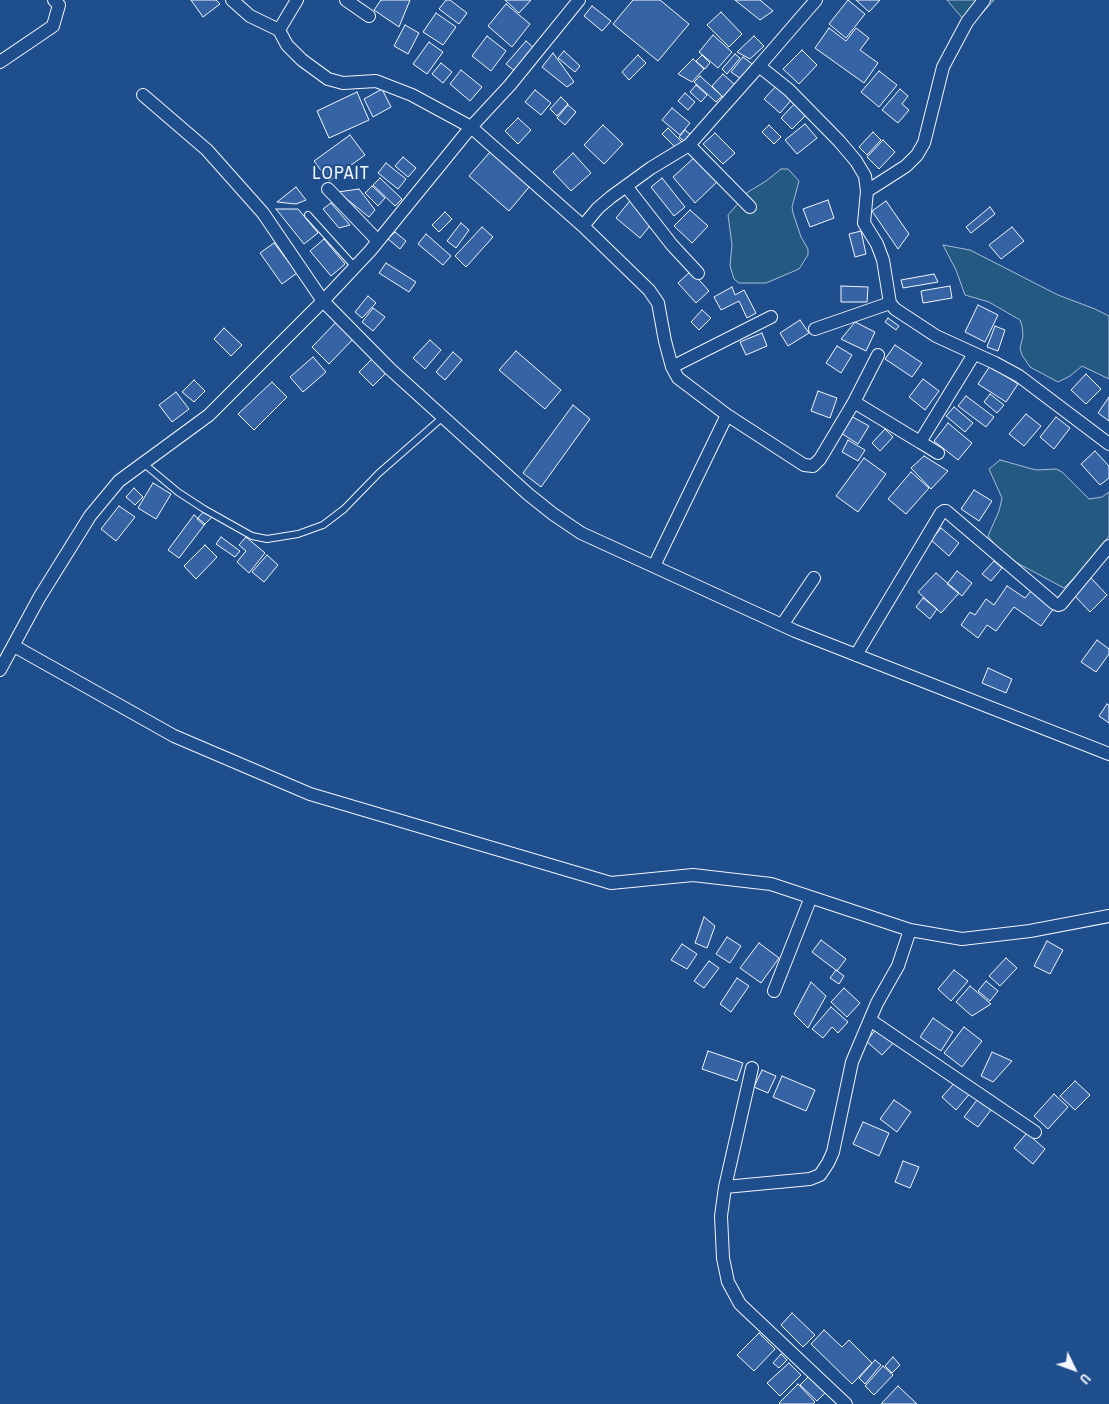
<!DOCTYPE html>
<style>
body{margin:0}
#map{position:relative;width:1109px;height:1404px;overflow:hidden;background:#1f4e8c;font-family:"Archivo Narrow",sans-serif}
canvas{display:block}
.north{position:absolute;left:1049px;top:1344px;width:50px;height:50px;-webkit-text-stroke:4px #1f4e8c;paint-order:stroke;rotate:132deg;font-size:14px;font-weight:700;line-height:20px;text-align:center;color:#f2f6ff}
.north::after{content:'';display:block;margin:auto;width:18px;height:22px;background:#f2f6ff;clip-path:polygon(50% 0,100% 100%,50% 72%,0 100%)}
</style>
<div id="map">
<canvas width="1109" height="1404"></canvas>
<div class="north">U</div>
</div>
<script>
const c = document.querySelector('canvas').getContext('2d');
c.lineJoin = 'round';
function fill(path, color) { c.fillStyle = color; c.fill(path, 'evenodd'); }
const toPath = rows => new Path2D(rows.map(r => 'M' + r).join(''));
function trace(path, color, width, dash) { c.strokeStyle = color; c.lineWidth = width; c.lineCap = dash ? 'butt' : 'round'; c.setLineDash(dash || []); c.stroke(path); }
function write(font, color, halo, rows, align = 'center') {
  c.font = font + ' "Archivo Narrow",sans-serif'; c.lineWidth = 4; c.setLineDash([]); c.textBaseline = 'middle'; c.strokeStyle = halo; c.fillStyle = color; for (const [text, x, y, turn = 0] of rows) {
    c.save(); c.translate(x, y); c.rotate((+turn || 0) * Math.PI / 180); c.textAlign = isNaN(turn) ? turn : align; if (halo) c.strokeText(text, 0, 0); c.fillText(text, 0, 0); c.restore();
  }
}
const green = toPath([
 [947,0,994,0,970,27,947,0],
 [781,169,788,169,799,181,792,207,793,213,801,237,808,249,808,255,799,269,766,283,739,283,734,279,730,266,732,245,728,215,748,192,766,181,781,169],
 [943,245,970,250,1058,295,1095,309,1109,316,1109,379,1082,366,1070,376,1058,382,1030,367,1022,355,1020,348,1023,336,1022,326,1020,320,989,302,965,295,956,270,943,245],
 [1000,460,1036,470,1056,469,1062,472,1089,499,1102,497,1109,492,1109,536,1081,571,1064,588,1004,556,988,536,999,511,1002,498,989,469,1000,460]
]);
fill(green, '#245a82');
trace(green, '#a8bbd7', 1);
const building = toPath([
 [191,0,216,0,220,4,203,17,191,0],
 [381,0,410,0,399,27,374,10,381,0],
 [446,0,450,0,467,13,459,24,439,9,446,0],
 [505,0,531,0,519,13,505,0],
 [633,0,660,0,689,24,658,61,613,24,633,0],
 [735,0,760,0,773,11,760,20,735,0],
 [848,0,865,14,846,38,829,24,848,0],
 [856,0,880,0,869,12,856,0],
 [506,4,530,24,512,47,488,26,506,4],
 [592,6,611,21,602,31,584,16,592,6],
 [721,12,742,34,729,47,707,25,721,12],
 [436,13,456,27,443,45,423,32,436,13],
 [405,25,419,33,408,54,394,46,405,25],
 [829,28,846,41,856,28,869,38,860,50,878,63,864,83,815,48,829,28],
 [713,35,732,52,718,68,699,52,713,35],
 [487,36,506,51,491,71,472,56,487,36],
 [754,36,764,46,750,59,737,52,754,36],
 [526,41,535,49,516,72,506,64,526,41],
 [429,42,443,52,427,74,413,64,429,42],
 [802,50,817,65,799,84,783,69,802,50],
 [564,51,580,66,575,72,558,58,564,51],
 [553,53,574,82,567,87,542,67,553,53],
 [735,54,740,58,727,74,722,69,735,54],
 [638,55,646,63,629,80,622,72,638,55],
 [702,55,710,63,705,69,696,61,702,55],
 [743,57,755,66,744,81,731,72,743,57],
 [693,59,704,69,692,82,678,74,693,59],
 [441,63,452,72,443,83,432,74,441,63],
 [461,70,482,87,470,101,450,84,461,70],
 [879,71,897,85,879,107,861,92,879,71],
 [723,74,735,85,723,97,712,86,723,74],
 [700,76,722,96,716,102,694,82,700,76],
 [779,83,794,97,780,113,764,99,779,83],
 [696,85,707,95,701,102,690,92,696,85],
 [382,89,391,107,373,117,364,99,382,89],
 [900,89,908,96,902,104,909,110,898,123,882,110,900,89],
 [535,90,551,103,541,115,525,102,535,90],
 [357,92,369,120,329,138,317,111,357,92],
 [685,93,695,102,688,110,678,101,685,93],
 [561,97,568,104,557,116,550,109,561,97],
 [795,103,806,115,792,129,781,118,795,103],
 [568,105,576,112,565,125,557,118,568,105],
 [672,108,690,123,680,135,662,120,672,108],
 [518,118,531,130,518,144,505,131,518,118],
 [805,124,817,138,797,154,785,140,805,124],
 [603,125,623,144,604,164,584,145,603,125],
 [769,125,781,137,774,144,762,132,769,125],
 [668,128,682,142,676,148,662,134,668,128],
 [685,130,690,134,684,141,679,137,685,130],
 [873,132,881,140,867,155,859,147,873,132],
 [715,133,735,153,723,164,703,144,715,133],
 [350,135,365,155,329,181,314,161,350,135],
 [883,140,895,152,879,169,867,157,883,140],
 [490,152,530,186,509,211,469,176,490,152],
 [573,153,591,173,571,191,553,172,573,153],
 [696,156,718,181,695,203,673,177,696,156],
 [403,157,416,168,408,177,395,166,403,157],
 [386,163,406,179,398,189,378,173,386,163],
 [380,178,402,199,395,206,373,185,380,178],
 [662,178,685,207,674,216,651,187,662,178],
 [372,186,385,198,378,206,365,193,372,186],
 [296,187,306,200,296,204,277,202,296,187],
 [359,189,375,210,369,217,338,192,359,189],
 [633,197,657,217,640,238,616,218,633,197],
 [828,200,834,218,810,227,803,209,828,200],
 [886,201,909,234,898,249,872,211,886,201],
 [331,203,350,225,339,228,323,209,331,203],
 [990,207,995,214,971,233,966,227,990,207],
 [276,209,298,209,318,233,304,244,276,209],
 [690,210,708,226,692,243,674,226,690,210],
 [445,212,452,219,439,232,432,225,445,212],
 [461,223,469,230,456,248,447,241,461,223],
 [482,227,493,237,466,267,455,256,482,227],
 [1012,227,1024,241,1001,259,989,245,1012,227],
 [861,231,866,254,855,257,849,234,861,231],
 [395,232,406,241,400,249,388,239,395,232],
 [426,234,451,256,443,265,418,244,426,234],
 [324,239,345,264,331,276,310,251,324,239],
 [274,243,297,273,282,284,260,253,274,243],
 [386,263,416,282,409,292,379,273,386,263],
 [691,271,709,291,696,303,678,283,691,271],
 [934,274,938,282,903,288,901,280,934,274],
 [841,286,868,287,867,302,841,302,841,286],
 [950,286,952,298,923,303,921,291,950,286],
 [732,287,735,295,744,290,756,313,747,318,739,301,721,310,714,297,732,287],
 [368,296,376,303,362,318,355,312,368,296],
 [978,305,998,315,985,342,965,332,978,305],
 [373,308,385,317,373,331,362,322,373,308],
 [702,310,711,318,699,330,691,322,702,310],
 [340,318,358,334,329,364,312,347,340,318],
 [888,318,899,326,896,330,885,322,888,318],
 [800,320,809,333,788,346,780,333,800,320],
 [855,322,875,332,866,351,841,339,855,322],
 [995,326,1005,330,998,351,987,347,995,326],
 [224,328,242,345,231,356,214,339,224,328],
 [762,333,767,346,746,355,740,342,762,333],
 [430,340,441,350,425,369,413,358,430,340],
 [895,345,922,363,912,377,885,359,895,345],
 [837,346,852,355,841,373,826,363,837,346],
 [516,351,561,390,545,409,499,370,516,351],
 [453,352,462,360,445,380,436,372,453,352],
 [313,357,326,372,303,392,290,377,313,357],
 [372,359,386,373,373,386,359,372,372,359],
 [990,366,1018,384,1006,402,978,384,990,366],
 [1086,374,1101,389,1086,404,1071,390,1086,374],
 [923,379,939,391,925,410,909,397,923,379],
 [194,380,205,391,194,402,182,392,194,380],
 [272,382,287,397,254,430,238,414,272,382],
 [818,391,837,398,830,418,811,411,818,391],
 [176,392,189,409,172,422,159,405,176,392],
 [990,394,1004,405,997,413,984,402,990,394],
 [966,396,994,417,986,427,958,406,966,396],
 [1109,397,1109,421,1098,413,1109,397],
 [573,405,590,419,541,487,523,473,573,405],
 [954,407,973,423,965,432,946,416,954,407],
 [1026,414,1041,426,1024,446,1009,434,1026,414],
 [851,416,869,426,858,444,841,433,851,416],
 [1056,417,1070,428,1054,449,1040,437,1056,417],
 [948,423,972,443,958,460,934,441,948,423],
 [885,429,893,437,880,451,872,443,885,429],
 [848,440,865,450,858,461,842,452,848,440],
 [1095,451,1109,466,1109,478,1100,485,1081,464,1095,451],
 [924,456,948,471,931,489,911,468,924,456],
 [864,458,886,474,858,512,836,496,864,458],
 [911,472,929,488,906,514,888,499,911,472],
 [153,483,171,494,156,519,138,508,153,483],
 [134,488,143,497,135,505,126,497,134,488],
 [974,490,992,501,979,521,961,509,974,490],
 [119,506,135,517,116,541,101,529,119,506],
 [206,509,214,515,204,525,197,519,206,509],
 [194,515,205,524,179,558,168,550,194,515],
 [941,528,959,543,949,556,931,540,941,528],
 [221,537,240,551,235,557,216,544,221,537],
 [246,537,265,553,249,573,237,562,246,551,239,545,246,537],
 [205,545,217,557,196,579,184,566,205,545],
 [267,555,278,565,264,582,252,572,267,555],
 [994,561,1002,568,991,581,982,574,994,561],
 [957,571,972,583,962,596,947,584,957,571],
 [936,573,959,593,941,613,918,592,936,573],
 [1090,577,1107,595,1090,612,1073,594,1090,577],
 [1007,586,1025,598,1031,591,1054,608,1041,626,1014,607,996,631,987,625,978,638,961,625,970,612,975,615,986,599,994,605,1007,586],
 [923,598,937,609,930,619,916,607,923,598],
 [1097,640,1109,649,1109,654,1096,672,1081,662,1097,640],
 [988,668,1012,679,1006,693,982,683,988,668],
 [1107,704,1109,705,1109,723,1099,716,1107,704],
 [704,917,715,926,707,948,695,943,704,917],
 [727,937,741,946,730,963,716,954,727,937],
 [821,940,846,959,837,971,812,952,821,940],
 [1047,941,1063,950,1050,974,1034,966,1047,941],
 [759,943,779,958,761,983,740,968,759,943],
 [682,944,697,954,687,969,671,960,682,944],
 [1006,958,1017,968,1000,986,989,976,1006,958],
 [709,961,719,968,704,988,694,981,709,961],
 [836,970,844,976,839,984,830,978,836,970],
 [954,970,968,981,951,1001,938,989,954,970],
 [737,978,749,986,731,1012,720,1004,737,978],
 [986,981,998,991,990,1001,978,991,986,981],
 [811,982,826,996,808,1028,794,1014,811,982],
 [970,986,991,1004,972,1016,956,1002,970,986],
 [844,988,860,1003,847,1017,831,1002,844,988],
 [831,1007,848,1022,838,1033,832,1027,823,1038,812,1029,831,1007],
 [933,1018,953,1032,941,1051,920,1037,933,1018],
 [881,1024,897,1039,882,1055,866,1041,881,1024],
 [964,1027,982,1041,962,1067,944,1053,964,1027],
 [708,1051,743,1063,737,1081,702,1069,708,1051],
 [992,1052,1012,1061,993,1082,981,1076,992,1052],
 [762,1070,776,1076,768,1093,754,1087,762,1070],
 [782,1076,815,1090,806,1111,773,1097,782,1076],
 [957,1080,971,1092,956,1110,942,1097,957,1080],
 [1075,1081,1090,1095,1075,1110,1060,1096,1075,1081],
 [1054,1094,1068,1107,1048,1129,1034,1116,1054,1094],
 [980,1096,994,1106,978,1127,964,1117,980,1096],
 [894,1100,911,1112,897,1132,880,1119,894,1100],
 [863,1122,889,1133,879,1156,853,1144,863,1122],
 [1027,1133,1045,1149,1033,1164,1014,1148,1027,1133],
 [903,1161,919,1167,910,1188,895,1182,903,1161],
 [792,1313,815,1335,803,1347,781,1325,792,1313],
 [824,1330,842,1347,849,1340,872,1363,852,1384,811,1344,824,1330],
 [759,1333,775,1349,754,1371,737,1355,759,1333],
 [781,1354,787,1360,779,1368,773,1363,781,1354],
 [893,1357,900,1365,892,1373,885,1366,893,1357],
 [875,1360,881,1365,865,1384,859,1378,875,1360],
 [789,1363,801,1375,780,1396,767,1383,789,1363],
 [883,1366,893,1375,874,1395,865,1386,883,1366],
 [808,1377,825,1393,817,1401,800,1385,808,1377],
 [798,1384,815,1402,813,1404,780,1404,779,1403,798,1384],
 [898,1386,917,1404,881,1404,898,1386]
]);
fill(building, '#3563a3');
trace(building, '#f2f6ff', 1);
const lane = toPath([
 [308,215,355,267],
 [143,463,178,492,204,509,252,536,267,539,298,534,323,525,344,509,379,473,443,417]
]);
const street = toPath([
 [232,0,250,16,279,30],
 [297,0,279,30,287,45,302,60,328,79,343,83,376,81,412,95,471,127,583,226,598,208,611,197,651,168,689,145,759,66],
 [346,0,369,16],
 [816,0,759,66,789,90,839,141,856,161,865,176,867,191,864,223,877,244,883,260,890,303,895,309,936,336,995,363,1019,376,1109,444],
 [0,62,53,26,59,5,54,0],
 [143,95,207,150,263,213,323,301,390,369,528,494,553,514,581,533,795,631,1109,754],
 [689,145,750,207],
 [626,186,672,245,698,273],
 [328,189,378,241],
 [867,191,906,166,917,155,924,143,943,67,967,22,984,0],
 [583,226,649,290,658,303,665,341,672,367,678,378,727,415,804,465,813,466,820,459,854,402,920,442,974,354],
 [815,329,890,303],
 [672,367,771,317],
 [854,402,878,355],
 [920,442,938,453],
 [654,566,727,415],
 [782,625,814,578],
 [14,646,174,736,310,794,611,883,693,875,771,884,910,930,962,939,1030,931,1109,916],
 [856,655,941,513,944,511,946,511,1054,603,1058,605,1061,604,1109,546],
 [0,670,39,598,90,516,119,481,209,415,323,301,370,251,471,127,510,85,579,0],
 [774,991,811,897],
 [870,1020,1035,1132],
 [752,1068,725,1187,721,1216,723,1258,728,1282,740,1304,846,1404],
 [725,1187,810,1179,820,1175,828,1163,833,1152,852,1062,877,1003,898,966,910,930]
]);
trace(lane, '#f2f6ff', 8);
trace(street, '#f2f6ff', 14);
trace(lane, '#1f4e8c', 6);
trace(street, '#1f4e8c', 12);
c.letterSpacing = '1px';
write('18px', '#f2f6ff', '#1f4e8c', [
 ["LOPAIT",341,174]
]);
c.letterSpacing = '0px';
</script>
